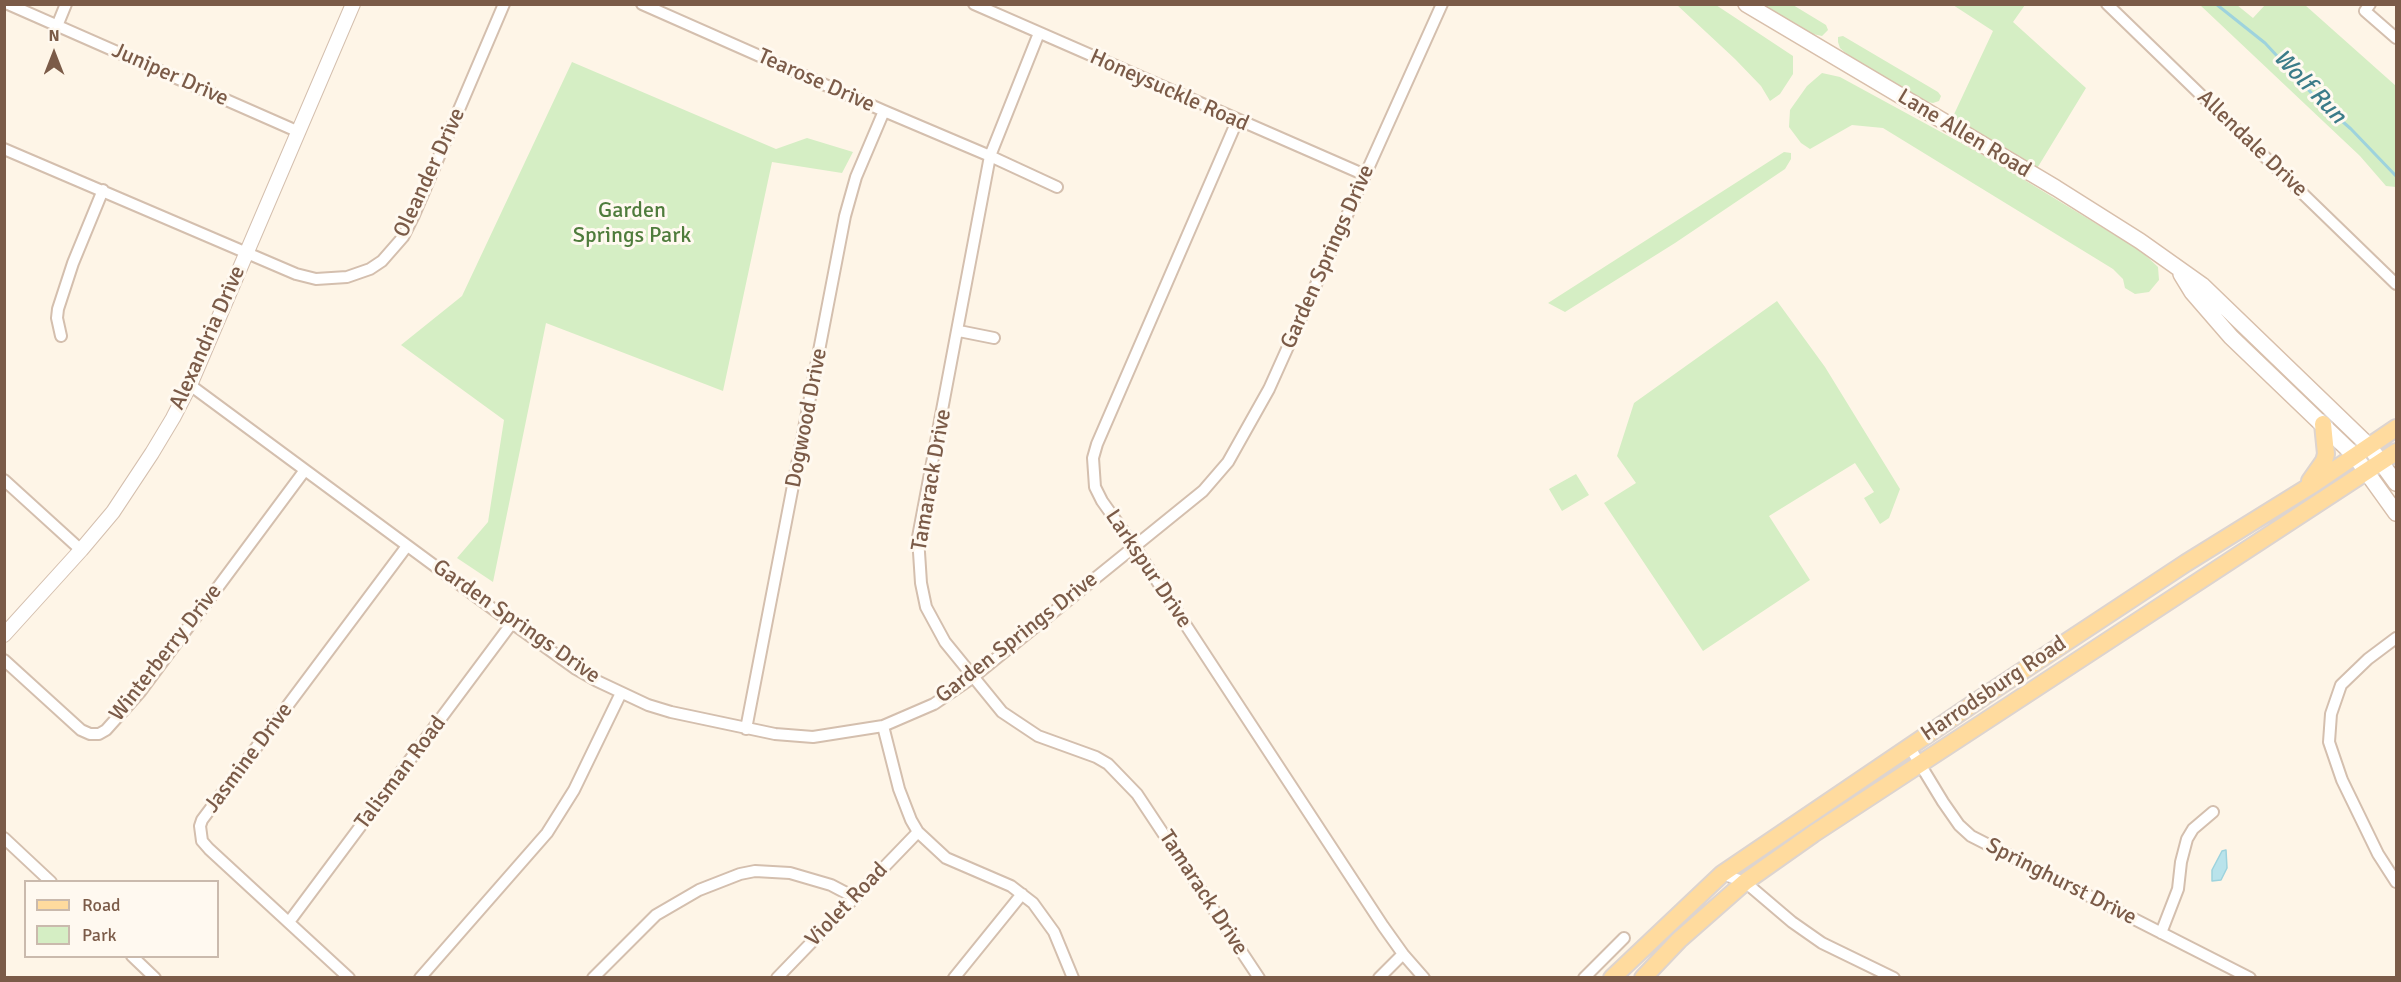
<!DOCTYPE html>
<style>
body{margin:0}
#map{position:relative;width:2401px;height:982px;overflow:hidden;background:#fef5e7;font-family:Signika,sans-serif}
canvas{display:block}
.frame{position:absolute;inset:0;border:6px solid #7b5b48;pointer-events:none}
.legend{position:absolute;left:24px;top:880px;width:195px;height:78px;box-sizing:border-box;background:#fff9f0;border:2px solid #cabaad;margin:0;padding:8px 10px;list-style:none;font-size:18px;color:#7b5b48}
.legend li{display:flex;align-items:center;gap:12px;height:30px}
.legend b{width:30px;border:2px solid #cabaad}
.north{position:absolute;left:24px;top:24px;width:60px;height:60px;-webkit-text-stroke:4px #fff9f0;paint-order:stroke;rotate:0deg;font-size:16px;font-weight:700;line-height:24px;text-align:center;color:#7b5b48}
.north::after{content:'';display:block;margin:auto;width:21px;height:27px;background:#7b5b48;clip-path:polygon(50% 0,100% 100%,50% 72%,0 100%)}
</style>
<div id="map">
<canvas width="2401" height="982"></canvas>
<div class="frame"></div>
<ul class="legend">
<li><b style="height:8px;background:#ffdb9e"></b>Road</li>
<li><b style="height:16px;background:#d5eec4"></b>Park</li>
</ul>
<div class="north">N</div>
</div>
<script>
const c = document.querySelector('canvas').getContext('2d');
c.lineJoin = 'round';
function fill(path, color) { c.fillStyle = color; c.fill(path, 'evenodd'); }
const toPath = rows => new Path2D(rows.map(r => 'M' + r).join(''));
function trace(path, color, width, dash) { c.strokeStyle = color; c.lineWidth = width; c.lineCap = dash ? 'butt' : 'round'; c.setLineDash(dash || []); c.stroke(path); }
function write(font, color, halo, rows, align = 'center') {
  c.font = font + ' Signika,sans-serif'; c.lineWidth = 6; c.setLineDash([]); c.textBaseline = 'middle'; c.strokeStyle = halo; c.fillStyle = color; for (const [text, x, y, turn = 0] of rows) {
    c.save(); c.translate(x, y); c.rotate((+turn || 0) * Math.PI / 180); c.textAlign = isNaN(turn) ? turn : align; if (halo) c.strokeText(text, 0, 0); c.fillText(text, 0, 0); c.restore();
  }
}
fill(toPath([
 [1677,5,1716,5,1793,56,1793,74,1780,94,1770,101,1761,86,1735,59],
 [1762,5,1793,5,1826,25,1828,30,1822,36,1808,33],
 [1953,5,2025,5,2013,22,2086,88,2033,175,1949,125,1993,31],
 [2200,5,2237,5,2253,18,2265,5,2305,5,2396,86,2396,187,2386,186,2360,156],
 [1843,36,1938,92,1941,96,1939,101,1933,103,1922,101,1849,56,1840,48,1838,42,1838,37],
 [572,62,776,149,807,138,853,152,842,173,772,162,723,391,546,323,493,582,457,558,488,522,504,420,401,345,462,296],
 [1822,73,1840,77,1985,156,2141,251,2158,267,2159,280,2149,292,2135,294,2125,288,2123,279,2113,269,1883,128,1852,125,1810,149,1801,143,1789,127,1790,110,1807,86],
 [1784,152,1791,153,1791,159,1785,169,1675,243,1565,312,1548,303],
 [1777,301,1825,367,1900,489,1889,518,1880,524,1864,498,1874,492,1855,463,1769,516,1810,580,1703,651,1604,503,1636,483,1617,456,1634,403],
 [1576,474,1589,495,1562,511,1549,489]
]), '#d5eec4');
const water = toPath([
 [2226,850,2227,868,2221,880,2212,881,2212,870,2222,851,2226,850]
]);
fill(water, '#b9e3eb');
trace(water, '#9ed3dd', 1.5);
trace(toPath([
 [2216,4,2265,43,2318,100,2351,129,2396,176]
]), '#9ed3dd', 3);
const minor = toPath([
 [8,4,299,132],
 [642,4,884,111,990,156,1057,187],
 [974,4,1365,175],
 [2107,4,2396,284],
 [2370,4,2365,11,2396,38],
 [57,26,66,4],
 [1039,33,990,156,918,537,921,583,926,607,945,642,1002,712,1038,736,1096,757,1108,764,1137,794,1259,978],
 [1237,121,1097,444,1093,458,1095,487,1102,501,1134,546,1383,926,1403,954,1424,978],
 [4,149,296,274,316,279,347,277,370,269,382,261,403,237,414,215,504,4],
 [959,331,994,338],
 [61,336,57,318,58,309,73,263,103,190],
 [190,385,512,623,576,669,597,681,648,705,671,712,775,734,813,737,883,726,934,704,972,678,1203,491,1228,462,1269,389,1442,4],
 [4,480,81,550],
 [2396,638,2368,659,2341,685,2331,714,2329,742,2342,780,2378,854,2396,882],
 [4,660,81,730,90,734,99,734,106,730,140,692,305,470],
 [883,726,899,789,911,820,918,832,946,858,1011,886,1033,903,1054,932,1073,978],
 [746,729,845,216,856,177,884,111],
 [1909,746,1943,802,1959,825,1971,836,2250,978],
 [4,838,51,882],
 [1722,874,1745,882,1792,922,1822,943,1894,978],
 [289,922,512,623],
 [2161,933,2178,889,2181,862,2187,839,2193,829,2213,812],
 [132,956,155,978],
 [349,978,209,849,202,841,200,826,202,820,407,546],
 [420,978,547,833,574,790,621,693],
 [593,978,656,915,699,890,740,874,755,871,790,873,831,885,854,897],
 [777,978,918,832],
 [954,978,1022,894],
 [1379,978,1403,954],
 [1584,978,1624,938]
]);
const tertiary = toPath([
 [4,635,81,550,113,512,152,453,173,418,190,385,353,4]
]);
const secondary = toPath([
 [1746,4,2056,188,2140,241,2202,285,2369,446,2396,483],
 [2181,274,2192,292,2231,337,2355,456,2396,513]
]);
const primary = toPath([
 [2310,481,2324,461,2326,454,2323,424],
 [1612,978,1722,874,1986,695,2186,563,2315,483,2396,428],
 [1643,978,1679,940,1745,882,1813,834,2396,452]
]);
trace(minor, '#d4bfae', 14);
trace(tertiary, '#d4bfae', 16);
trace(secondary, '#d8bfab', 18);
trace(primary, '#ddd4cf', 20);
trace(minor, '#fff', 10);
trace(tertiary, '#fff', 14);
trace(secondary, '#fff', 15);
trace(primary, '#ffdb9e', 16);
write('22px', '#7b5b48', '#fff9f0', [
 ["Juniper Drive",170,75,24],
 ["Tearose Drive",816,81,24],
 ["Honeysuckle Road",1169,91,24],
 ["Lane Allen Road",1964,134,31],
 ["Allendale Drive",2252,144,44],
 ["Oleander Drive",430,173,-65],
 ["Garden Springs Drive",1328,257,-66],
 ["Alexandria Drive",208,338,-66],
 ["Dogwood Drive",807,418,-79],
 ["Tamarack Drive",932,480,-80],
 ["Larkspur Drive",1148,569,56],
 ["Garden Springs Drive",516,622,35],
 ["Garden Springs Drive",1017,638,-38],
 ["Winterberry Drive",166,653,-52],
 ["Harrodsburg Road",1994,689,-34],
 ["Jasmine Drive",249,758,-53],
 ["Talisman Road",401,773,-53],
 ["Springhurst Drive",2061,882,27],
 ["Tamarack Drive",1203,893,57],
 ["Violet Road",847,905,-46]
]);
write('22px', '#4f7c3c', '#fff9f0', [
 ["Garden",632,211],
 ["Springs Park",632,236]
]);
write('italic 24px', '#3c7c89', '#fff9f0', [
 ["Wolf Run",2309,87,46]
]);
</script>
